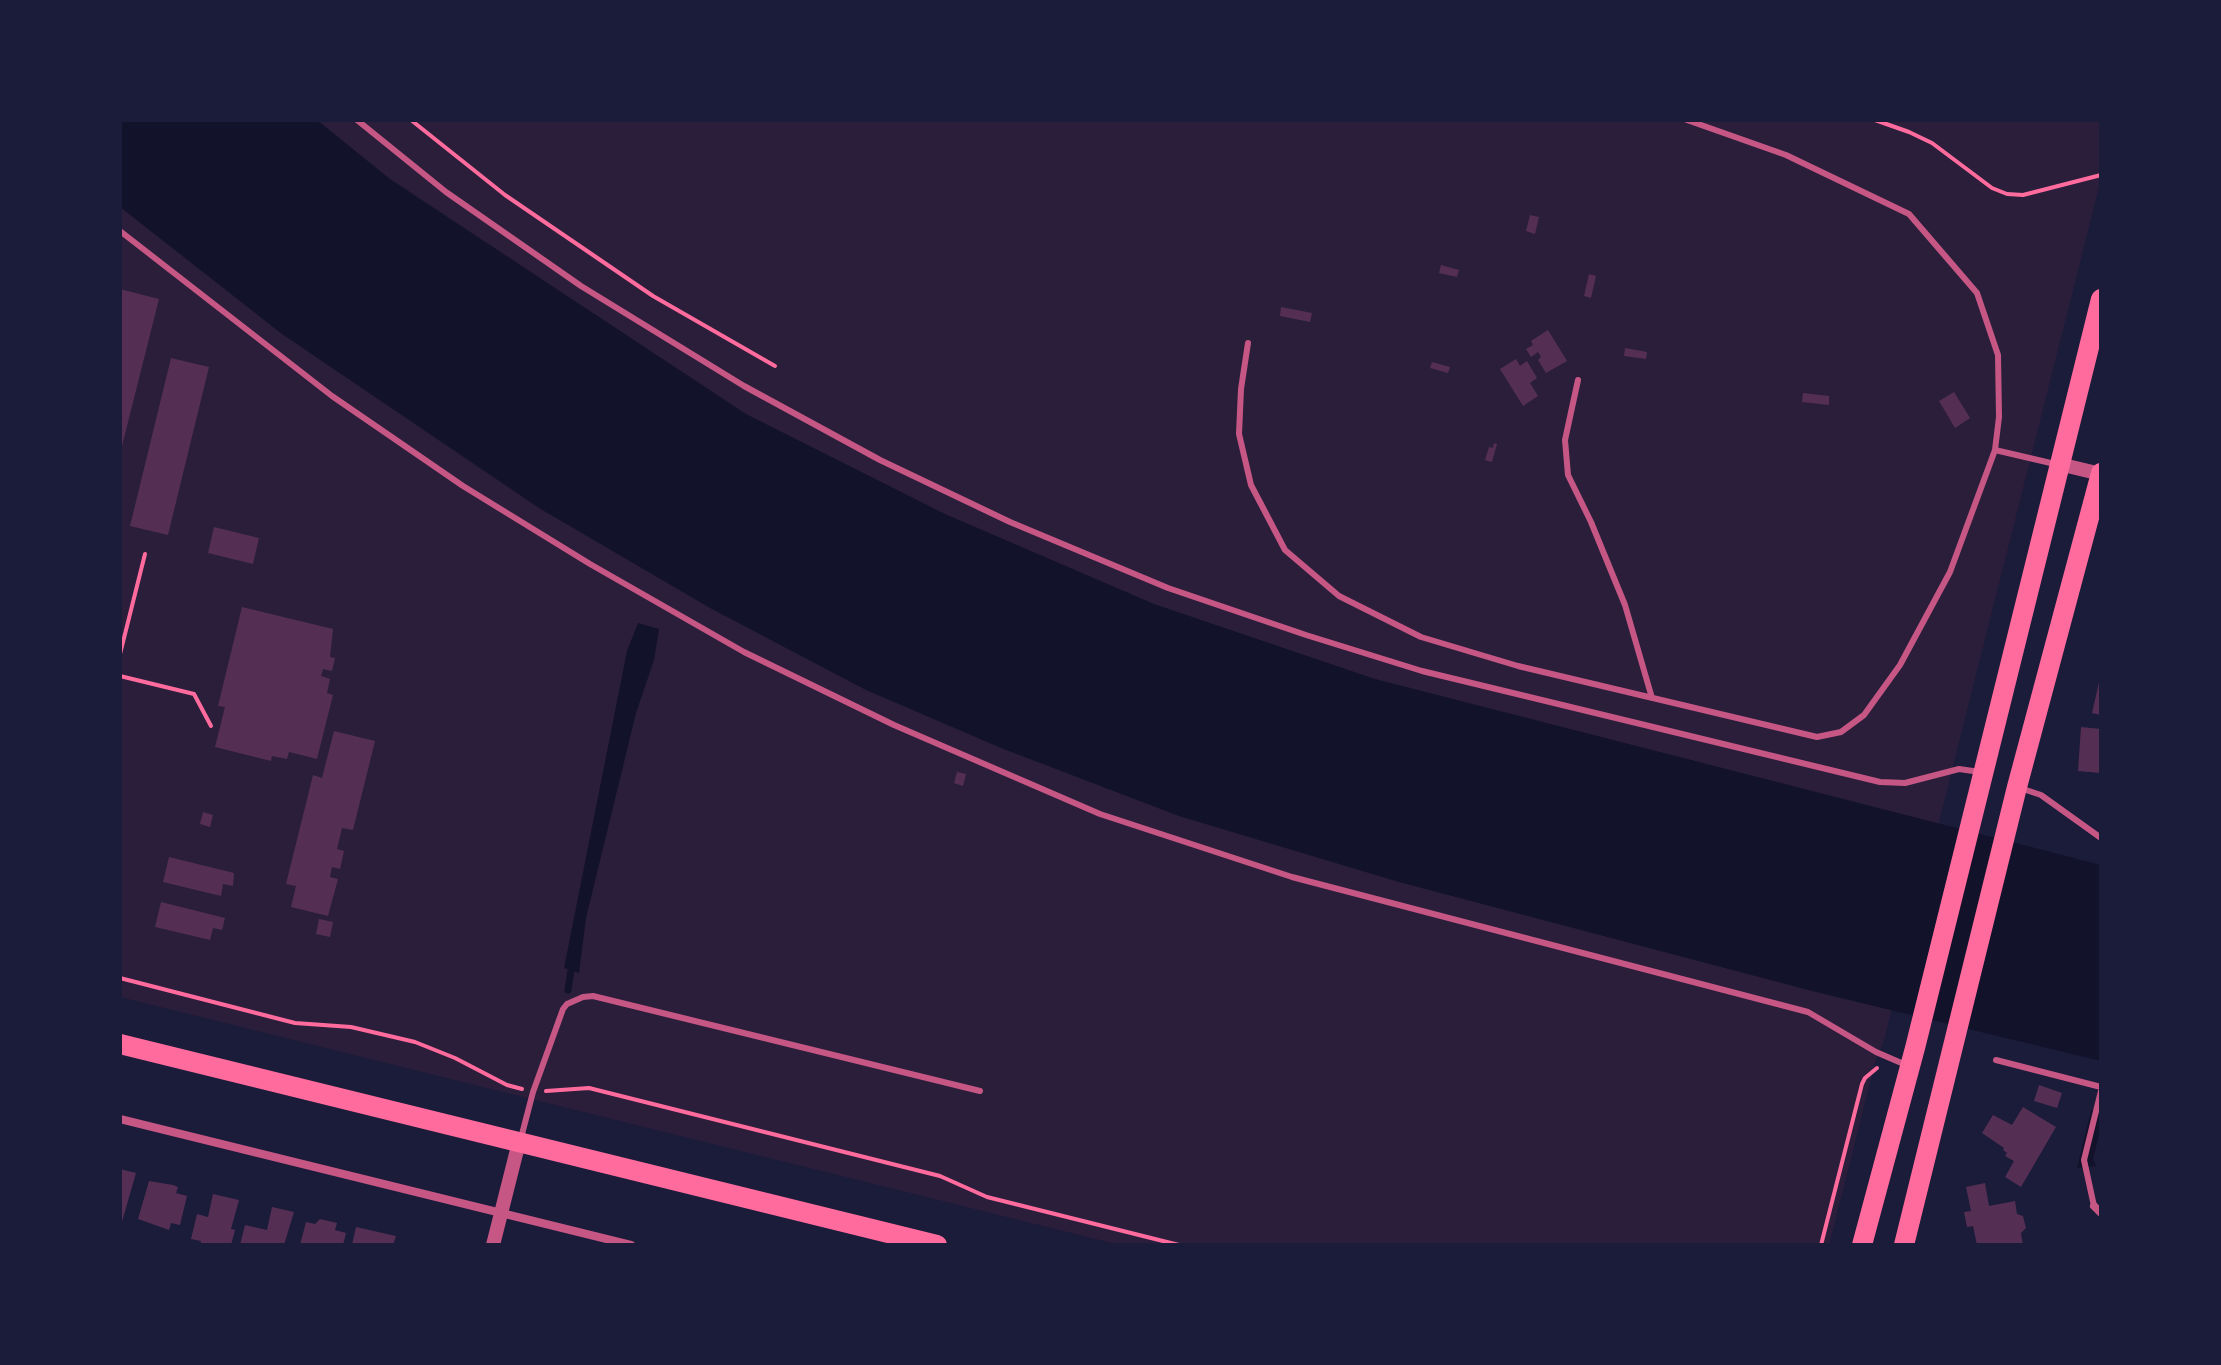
<!DOCTYPE html>
<style>
body{margin:0}
#map{position:relative;width:2221px;height:1365px;overflow:hidden;background:#1b1b3a;font-family:Ubuntu,sans-serif}
canvas{display:block}
.frame{position:absolute;inset:0;border:122px solid #1b1b3a;pointer-events:none}
</style>
<div id="map">
<canvas width="2221" height="1365"></canvas>
<div class="frame"></div>
</div>
<script>
const c = document.querySelector('canvas').getContext('2d');
c.lineJoin = 'round';
function fill(path, color) { c.fillStyle = color; c.fill(path, 'evenodd'); }
const toPath = rows => new Path2D(rows.map(r => 'M' + r).join(''));
function trace(path, color, width, dash) { c.strokeStyle = color; c.lineWidth = width; c.lineCap = dash ? 'butt' : 'round'; c.setLineDash(dash || []); c.stroke(path); }
fill(toPath([
 [120,120,2101,120,2101,179,1883,1044,1876,1059,1829,1245,1120,1245,120,997]
]), '#2a1e3b');
fill(toPath([
 [120,120,317,120,390,179,746,414,945,514,1154,604,1375,679,2101,865,2101,1061,1812,991,1399,882,1179,816,1001,748,866,690,710,608,539,508,282,334,120,207],
 [638,623,659,629,654,660,636,713,586,918,579,973,564,968,627,651],
 [2099,1107,2101,1126,2093,1159,2096,1166,2077,1168,2091,1111]
]), '#12122b');
trace(toPath([
 [568,990,572,964]
]), '#12122b', 7);
fill(toPath([
 [1530,215,1539,217,1535,234,1526,231],
 [1441,265,1459,270,1457,277,1439,273],
 [1589,274,1596,276,1591,298,1584,296],
 [120,289,159,299,121,450,120,450],
 [1281,307,1312,313,1310,322,1280,316],
 [1548,330,1567,361,1546,373,1538,360,1541,357,1538,352,1531,357,1526,349,1533,345,1531,341],
 [1625,348,1647,352,1646,359,1624,356],
 [171,358,209,367,168,535,130,526],
 [1516,359,1520,366,1527,361,1537,378,1530,383,1538,396,1523,406,1500,369],
 [1432,362,1450,367,1448,373,1430,368],
 [1954,392,1970,418,1955,428,1939,401],
 [1803,393,1829,396,1829,405,1802,402],
 [1494,443,1497,444,1492,462,1485,460,1489,447,1493,448],
 [214,527,259,538,253,564,208,553],
 [242,607,333,629,330,657,335,658,332,671,323,669,321,676,330,679,327,693,333,695,317,759,289,752,287,759,272,756,271,761,215,747,225,707,218,706],
 [2100,678,2101,678,2101,715,2092,713],
 [2081,727,2101,729,2101,773,2078,771],
 [334,731,375,741,353,830,342,828,337,849,344,851,340,869,332,867,330,877,338,879,328,916,291,907,296,886,286,884,313,775,322,778],
 [957,772,966,774,963,786,954,783],
 [203,812,213,815,210,827,200,824],
 [169,857,234,873,233,886,223,884,221,896,163,882],
 [161,902,225,918,222,930,213,928,210,940,155,927],
 [319,919,333,922,330,937,316,934],
 [2039,1085,2062,1093,2057,1108,2034,1101],
 [2023,1107,2056,1127,2021,1187,2005,1177,2014,1161,2005,1156,2007,1153,2003,1150,2004,1148,1982,1133,1993,1115,2012,1125],
 [120,1169,136,1173,121,1225,120,1225],
 [149,1181,173,1185,178,1187,176,1193,187,1196,180,1225,171,1223,169,1230,138,1219],
 [1985,1183,1989,1206,2015,1201,2017,1214,2023,1216,2026,1228,2021,1233,2023,1245,1977,1245,1973,1226,1967,1227,1964,1212,1971,1211,1966,1187],
 [213,1194,239,1200,231,1229,235,1230,231,1245,200,1245,201,1241,191,1239,197,1214,208,1217],
 [272,1207,294,1212,284,1245,240,1245,245,1225,267,1230],
 [320,1219,337,1223,335,1230,346,1233,343,1245,300,1245,306,1222,315,1224],
 [356,1227,396,1236,393,1245,352,1245]
]), '#542f53');
trace(toPath([
 [411,120,505,195,653,296,775,366],
 [1875,120,1909,132,1932,143,1992,188,2007,194,2023,195,2101,175],
 [120,654,145,554],
 [120,676,194,694,211,726],
 [120,978,295,1023,351,1027,415,1042,455,1058,507,1085,522,1089],
 [546,1091,589,1088,940,1176,987,1197,1179,1245],
 [1821,1245,1862,1084,1865,1078,1877,1068]
]), '#ff6b9d', 4);
trace(toPath([
 [357,120,446,192,581,286,744,386,880,460,1010,522,1168,588,1306,635,1422,671,1880,782,1905,783,1959,769,1980,772],
 [120,231,332,396,463,486,590,564,744,652,894,725,1100,814,1292,877,1808,1012,1876,1052,1906,1065],
 [1248,343,1241,389,1239,434,1251,485,1285,550,1339,596,1421,637,1518,666,1817,737,1841,732,1864,715,1900,665,1950,572,1995,450,1999,417,1998,355,1977,293,1909,214,1786,155,1687,120],
 [1578,380,1565,440,1568,475,1591,522,1625,605,1652,698],
 [1995,450,2055,464],
 [2020,788,2041,795,2101,838],
 [1996,1060,2101,1087],
 [521,1138,533,1092,563,1009,567,1004,583,997,593,996,980,1091],
 [2094,1206,2084,1160,2101,1091]
]), '#c65784', 6);
trace(toPath([
 [120,1119,631,1245],
 [2094,1206,2101,1213]
]), '#c65784', 8);
trace(toPath([
 [2059,464,2101,474],
 [493,1245,519,1142]
]), '#c65784', 14);
trace(toPath([
 [120,1044,937,1245],
 [1862,1245,1915,1048,2101,299],
 [1904,1245,2017,787,2101,473]
]), '#ff6b9d', 20);
</script>
